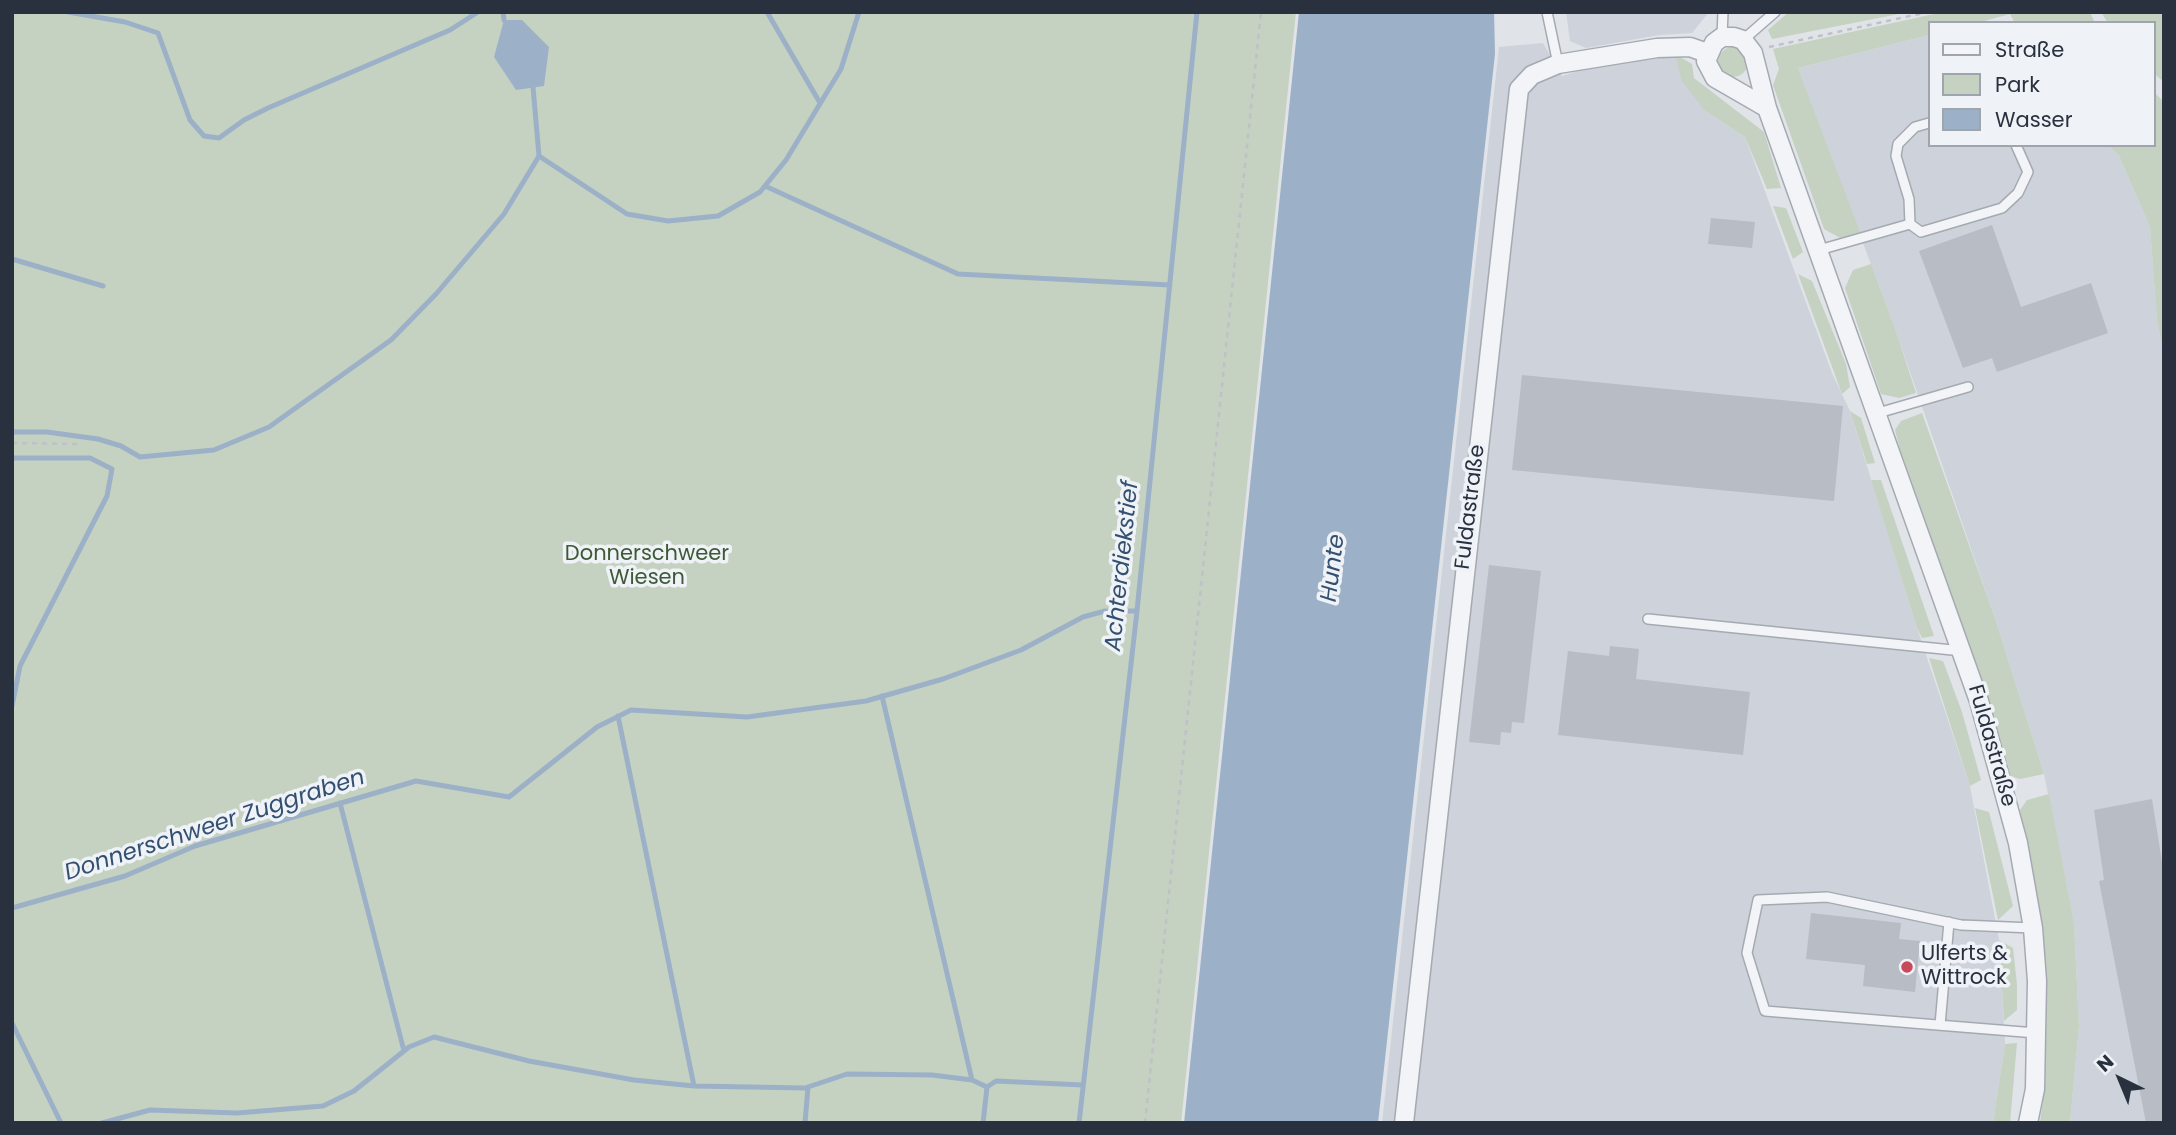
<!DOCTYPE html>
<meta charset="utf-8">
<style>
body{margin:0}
#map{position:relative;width:2176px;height:1135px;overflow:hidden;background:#e0e3e8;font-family:Poppins,sans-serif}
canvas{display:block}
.frame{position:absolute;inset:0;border:14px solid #29313f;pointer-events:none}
.legend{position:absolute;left:1928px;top:21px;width:228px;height:126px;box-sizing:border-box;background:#eff2f6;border:2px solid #a0a5ad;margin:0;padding:9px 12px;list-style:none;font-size:21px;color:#29313f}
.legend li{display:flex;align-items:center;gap:14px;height:35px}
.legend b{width:35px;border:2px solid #a0a5ad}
.north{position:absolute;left:2085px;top:1044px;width:70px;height:70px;-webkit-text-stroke:5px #eff2f6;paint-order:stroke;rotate:317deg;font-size:19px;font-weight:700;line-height:28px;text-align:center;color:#29313f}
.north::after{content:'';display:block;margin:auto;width:24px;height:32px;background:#29313f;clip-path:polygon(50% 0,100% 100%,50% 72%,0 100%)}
</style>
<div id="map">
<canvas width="2176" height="1135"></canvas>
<div class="frame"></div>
<ul class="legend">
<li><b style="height:9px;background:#f2f4f7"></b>Straße</li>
<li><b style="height:19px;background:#c5d2c1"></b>Park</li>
<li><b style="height:19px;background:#9cb1c7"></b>Wasser</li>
</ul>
<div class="north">N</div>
</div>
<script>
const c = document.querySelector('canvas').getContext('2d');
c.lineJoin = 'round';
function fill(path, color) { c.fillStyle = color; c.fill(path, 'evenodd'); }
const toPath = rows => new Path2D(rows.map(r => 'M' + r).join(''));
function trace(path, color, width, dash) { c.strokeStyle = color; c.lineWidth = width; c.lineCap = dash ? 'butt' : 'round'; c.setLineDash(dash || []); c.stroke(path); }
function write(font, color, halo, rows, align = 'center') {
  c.font = font + ' Poppins,sans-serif'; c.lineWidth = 7; c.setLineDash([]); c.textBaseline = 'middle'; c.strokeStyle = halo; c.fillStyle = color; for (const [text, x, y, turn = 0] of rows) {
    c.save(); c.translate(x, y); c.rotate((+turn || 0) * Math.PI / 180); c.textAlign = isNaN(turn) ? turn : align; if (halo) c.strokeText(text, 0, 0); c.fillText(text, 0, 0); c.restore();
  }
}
fill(toPath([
 [1566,12,1709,12,1692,33,1659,35,1586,48,1570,41],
 [1929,35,1929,145,2108,145,2119,156,2150,227,2157,321,2164,356,2164,1123,2070,1123,2079,1026,2074,923,2044,774,1995,618,1898,337,1798,68],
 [1543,43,1562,76,1591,67,1675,54,1704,110,1745,137,1832,373,1850,411,1917,628,1970,786,1999,940,2005,1044,1993,1123,1382,1123,1499,47]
]), '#ced2da');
fill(toPath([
 [12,12,1296,12,1181,1123,12,1123],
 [1789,12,1909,12,1772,39,1768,30],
 [1943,12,2090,12,2095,23,2015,23,2010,14,1977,23,1929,23,1929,35,1798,68,1860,232,1842,239,1824,229,1773,85,1779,69,1773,49],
 [2101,12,2164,12,2164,82,2153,73,2153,23,2108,23],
 '1718 62a15 15 0 1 1 30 0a15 15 0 1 1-30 0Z',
 [1675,54,1692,64,1694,78,1764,132,1781,188,1767,189,1745,137,1704,110,1682,81],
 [2153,91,2164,102,2164,356,2157,321,2150,227,2119,156,2108,145,2153,145],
 [1773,206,1786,208,1803,252,1793,259],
 [1871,264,1898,337,1916,393,1899,398,1881,394,1845,288,1853,270],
 [1798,274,1812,281,1846,364,1850,387,1842,394],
 [1850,411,1861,418,1875,463,1867,464],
 [1922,413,1995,618,2044,774,2020,779,2010,776,1968,642,1900,449,1895,430,1901,421],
 [1871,480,1881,480,1934,636,1922,638,1917,628],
 [1929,658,1943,661,1962,712,1981,780,1970,786],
 [2049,794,2074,923,2079,1026,2070,1123,2040,1123,2045,1084,2044,957,2020,810,2027,800],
 [1975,808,1989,812,2013,906,1998,920],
 [1999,940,2013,948,2017,985,2017,1010,2004,1021],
 [2017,1043,2010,1123,1993,1123,2005,1044]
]), '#c5d2c1');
fill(toPath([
 [1299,12,1494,12,1495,54,1378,1123,1184,1123],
 [504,20,522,20,549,47,544,86,516,90,494,57]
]), '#9cb1c7');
trace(toPath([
 [68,12,125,22,158,33,190,120,204,136,219,138,244,120,268,108,450,30,478,12],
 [503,12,504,20],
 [767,12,820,103],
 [539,156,627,214,668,221,718,216,760,192,786,160,841,69,859,12],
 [765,186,958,274,1170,285],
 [12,259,103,286],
 [12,432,47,432,98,439,121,446,140,457,214,450,269,427,391,340,436,294,504,214,539,156,533,87],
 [12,458,90,458,112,469,107,496,20,666,12,706],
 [882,696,972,1080,987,1087],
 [618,716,694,1086,805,1088,847,1074,932,1075,972,1080],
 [340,803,404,1051],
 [12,908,125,876,195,846,416,781,509,797,597,727,631,710,747,717,866,701,943,679,1021,650,1083,617,1105,611,1137,611],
 [12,1023,61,1123],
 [102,1123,150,1110,237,1113,323,1106,354,1091,409,1047,434,1037,529,1061,634,1080,694,1086],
 [805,1123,808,1087],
 [983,1123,987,1087,996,1081,1083,1085],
 [1079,1123,1137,611,1197,12]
]), '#9cb1c7', 5);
fill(toPath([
 [1711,218,1755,222,1752,248,1708,244],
 [1992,225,2021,307,2091,283,2108,333,1997,372,1992,358,1963,368,1919,251],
 [1522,375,1843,406,1834,501,1512,470],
 [1489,565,1541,571,1524,723,1512,722,1511,733,1501,732,1500,745,1469,742],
 [1610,646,1639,649,1636,679,1750,692,1743,755,1558,735,1568,651,1609,656],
 [2152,799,2164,875,2164,1123,2146,1123,2099,881,2104,880,2094,810],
 [1811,913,1901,923,1899,939,1920,941,1915,992,1863,986,1865,965,1806,959]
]), '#b7bcc5');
const lane = toPath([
 [1547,12,1558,64],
 [1722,37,1723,12],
 [1743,40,1775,12],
 [1910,224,1909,199,1896,156,1898,144,1915,127,1929,123],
 [1819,250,1910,224,1921,232,2002,208,2018,193,2028,172,2016,145],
 [1878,413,1968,387],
 [1648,619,1962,651],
 [2033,928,1961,925,1827,897,1758,900,1747,953,1765,1011,2036,1033],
 [1940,1025,1949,922]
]);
const street = toPath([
 [1767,108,1715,78,1706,61,1714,43,1722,37,1734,37,1743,40,1753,53,1767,108,1979,701,2018,843,2033,928,2037,981,2036,1033,2035,1089,2028,1123],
 [1404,1123,1519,89,1532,75,1558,64,1657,48,1690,47,1707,53]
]);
trace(lane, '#a5aab2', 12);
trace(street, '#a5aab2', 21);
trace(toPath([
 [1769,47,1928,12],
 [12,443,80,444],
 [1145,1123,1261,12]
]), '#bec1c7', 2.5, [5, 5]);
trace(lane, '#f2f4f7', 9);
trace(street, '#f2f4f7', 18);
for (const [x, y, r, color] of [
 [1907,967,7,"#c9495c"]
]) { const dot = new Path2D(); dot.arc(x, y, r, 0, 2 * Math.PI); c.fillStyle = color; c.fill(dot); trace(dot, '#eff2f6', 2.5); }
write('21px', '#29313f', '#eff2f6', [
 ["Fuldastraße",1471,507,-83],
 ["Fuldastraße",1991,746,74]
]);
write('21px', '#3d5a37', '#eff2f6', [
 ["Donnerschweer",647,555],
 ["Wiesen",647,579]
]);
write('21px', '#29313f', '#eff2f6', [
 ["Ulferts &",1921,955],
 ["Wittrock",1921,979]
], 'left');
write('italic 23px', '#345071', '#eff2f6', [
 ["Achterdiekstief",1123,566,-84],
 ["Hunte",1334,568,-83],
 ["Donnerschweer Zuggraben",215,826,-18]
]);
</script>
